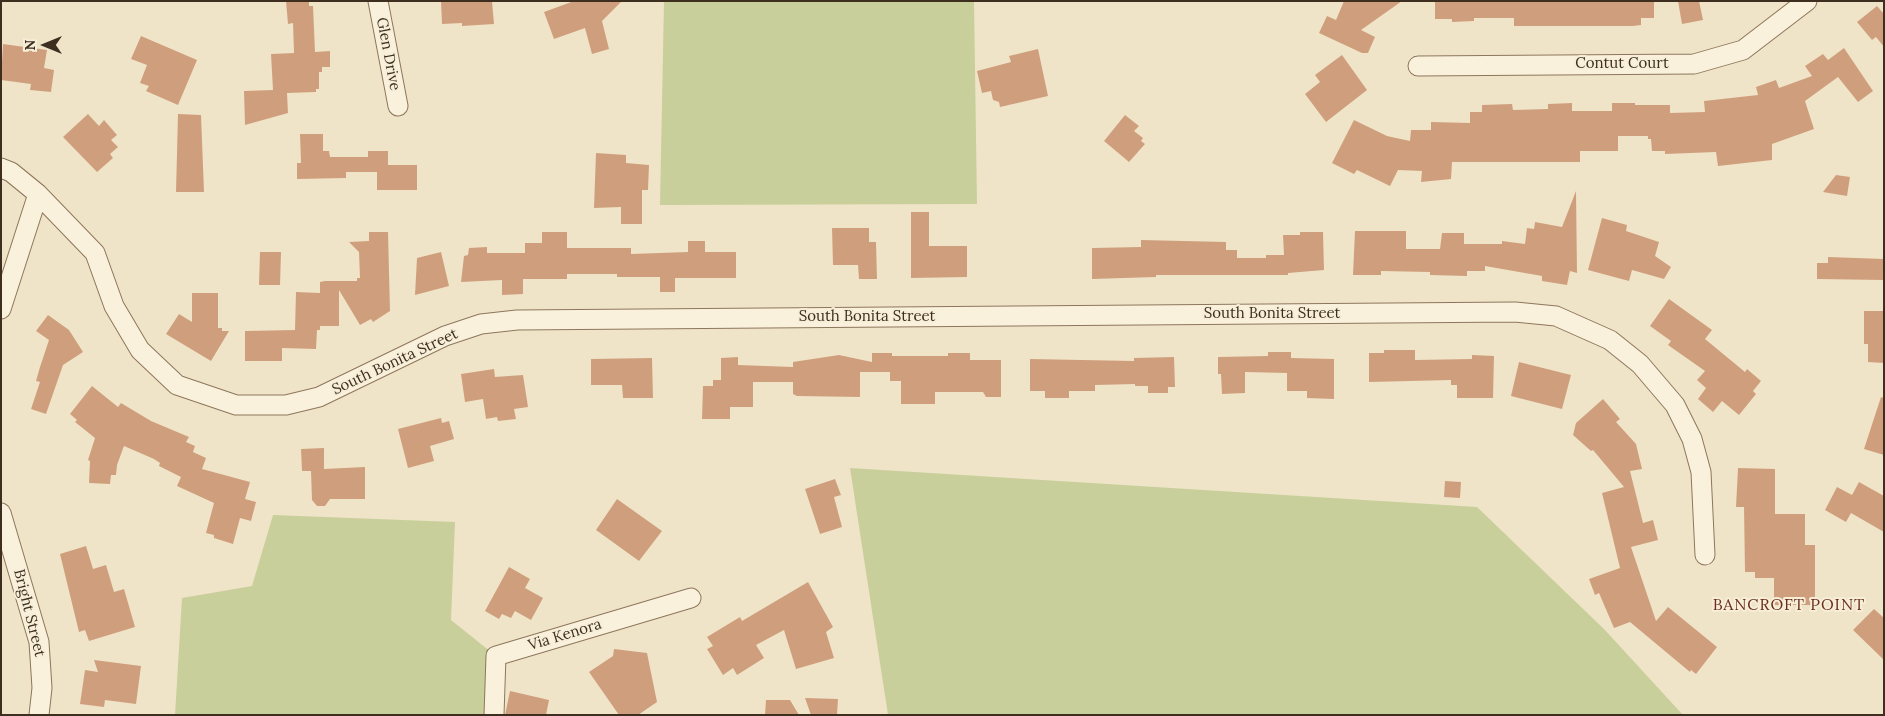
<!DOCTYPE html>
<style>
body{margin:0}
#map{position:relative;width:1885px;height:716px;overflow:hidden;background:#f0e4c8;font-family:Lora,serif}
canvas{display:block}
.frame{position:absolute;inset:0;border:2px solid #3d2e20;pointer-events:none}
.north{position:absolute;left:20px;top:20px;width:50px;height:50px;-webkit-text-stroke:4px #f7eed8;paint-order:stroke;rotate:270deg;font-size:14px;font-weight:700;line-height:20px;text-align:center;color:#3d2e20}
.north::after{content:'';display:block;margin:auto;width:18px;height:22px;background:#3d2e20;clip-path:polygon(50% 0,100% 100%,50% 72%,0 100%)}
</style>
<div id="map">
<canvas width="1885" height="716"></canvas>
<div class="frame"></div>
<div class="north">N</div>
</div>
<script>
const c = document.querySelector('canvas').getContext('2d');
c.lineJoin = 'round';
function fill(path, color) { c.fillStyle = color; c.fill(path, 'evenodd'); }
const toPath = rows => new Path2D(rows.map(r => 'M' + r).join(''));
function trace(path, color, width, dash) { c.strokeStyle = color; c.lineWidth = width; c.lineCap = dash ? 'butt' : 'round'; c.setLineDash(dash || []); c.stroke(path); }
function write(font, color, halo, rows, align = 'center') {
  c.font = font + ' Lora,serif'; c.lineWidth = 4; c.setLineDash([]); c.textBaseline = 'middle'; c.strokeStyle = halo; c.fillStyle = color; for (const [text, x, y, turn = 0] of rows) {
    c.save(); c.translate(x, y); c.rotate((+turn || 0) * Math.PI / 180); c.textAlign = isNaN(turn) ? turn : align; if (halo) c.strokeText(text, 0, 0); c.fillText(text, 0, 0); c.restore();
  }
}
fill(toPath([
 [664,1,974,1,977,204,660,205],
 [850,468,1477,507,1604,629,1683,715,888,715],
 [273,515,455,522,451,620,496,656,495,715,175,715,182,598,252,586]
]), '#c9cf9b');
fill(toPath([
 [286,1,309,1,309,6,313,6,315,52,330,51,330,67,322,67,322,72,319,72,319,89,316,89,316,92,287,93,288,113,245,125,244,91,273,90,271,54,294,53,293,23,288,24],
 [441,1,492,1,494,24,462,26,462,23,442,24],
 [574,1,622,1,602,21,609,49,592,54,585,28,554,39,544,12],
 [1344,1,1402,1,1361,30,1375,37,1368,53,1362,53,1319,33,1327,16,1336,20],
 [1435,1,1654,1,1654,18,1641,18,1641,25,1633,26,1514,26,1514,18,1474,18,1474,21,1452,22,1452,19,1435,19],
 [1678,1,1699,1,1703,20,1682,24],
 [1877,6,1884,14,1884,47,1876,37,1872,40,1857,22],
 [141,36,197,60,178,105,146,91,149,86,140,83,147,65,131,59],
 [3,44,47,50,44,68,54,70,51,92,30,90,31,84,1,80],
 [1844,48,1873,91,1858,102,1838,77,1805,101,1814,129,1772,144,1772,160,1718,166,1716,152,1665,154,1665,151,1652,151,1651,139,1648,139,1648,136,1618,136,1618,151,1580,151,1580,162,1452,162,1451,179,1421,182,1422,171,1398,170,1390,186,1357,170,1354,174,1332,163,1354,120,1387,136,1410,141,1411,130,1431,130,1431,122,1470,123,1470,112,1482,112,1482,105,1512,104,1513,110,1548,109,1548,104,1572,103,1572,111,1612,111,1612,103,1635,103,1635,105,1670,105,1670,113,1705,112,1704,101,1758,95,1756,87,1776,80,1779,88,1812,76,1805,66,1823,54,1828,60],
 [1038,49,1048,96,1000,107,999,102,993,100,991,91,982,93,977,71,1011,62,1009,56],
 [1342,55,1367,90,1326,122,1305,94,1320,82,1315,75],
 [88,114,99,126,104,120,117,135,111,140,118,147,110,154,113,158,97,172,63,137],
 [178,114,201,115,204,192,176,192],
 [1125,115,1139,126,1134,131,1143,138,1141,141,1145,144,1129,162,1104,141],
 [300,134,323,134,323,151,329,151,330,157,368,157,368,151,388,151,388,165,417,165,417,190,377,190,377,172,346,172,346,178,297,179,297,163,301,163],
 [596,153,626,155,626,163,649,165,648,190,642,190,642,224,621,224,621,207,594,208],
 [1836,175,1850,177,1847,196,1823,192],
 [1576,191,1577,273,1570,271,1567,285,1542,281,1542,276,1485,266,1485,271,1467,271,1467,276,1430,275,1430,272,1381,271,1381,275,1353,275,1355,231,1406,231,1406,249,1440,249,1442,233,1464,233,1464,244,1502,244,1502,241,1525,244,1527,228,1534,229,1535,222,1562,227],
 [911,212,929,212,929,246,967,246,967,277,911,278],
 [1602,218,1627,225,1626,231,1659,242,1655,256,1671,267,1664,279,1632,270,1629,281,1588,270],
 [832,228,869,228,869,242,876,242,877,279,859,279,858,265,833,265],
 [369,232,388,232,390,311,373,322,371,319,360,325,339,290,339,326,320,326,320,330,317,330,316,349,282,348,282,361,245,361,245,331,295,330,296,292,320,293,320,282,325,281,357,281,357,278,360,278,359,252,349,242,369,241],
 [542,232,567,232,567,248,631,248,631,254,688,252,688,241,705,241,705,252,736,252,736,278,675,278,675,292,660,292,660,277,617,277,617,274,567,274,567,279,523,279,523,294,502,295,502,280,461,282,464,256,468,255,469,248,487,247,487,253,525,253,525,243,542,243],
 [1300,232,1323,232,1324,270,1288,273,1288,275,1156,275,1156,277,1092,279,1092,248,1141,247,1141,240,1226,242,1226,250,1237,250,1237,258,1266,258,1266,255,1284,255,1283,235,1300,235],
 [260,252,281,252,280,285,259,285],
 [441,252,449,286,415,295,417,258],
 [1828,257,1884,259,1884,280,1817,279,1817,263,1828,263],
 [192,293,218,293,218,328,222,328,222,331,229,331,211,361,166,334,179,314,192,322],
 [1669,299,1712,330,1705,339,1745,372,1747,369,1761,381,1753,391,1756,394,1739,415,1722,401,1713,412,1698,399,1706,388,1697,380,1705,371,1668,345,1671,341,1650,326],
 [1864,311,1884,311,1884,363,1868,362,1868,344,1864,344],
 [48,315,69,330,83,352,63,365,46,414,31,409,40,382,36,381,40,367,49,340,36,331],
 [1384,350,1415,350,1415,360,1472,359,1472,355,1494,356,1493,398,1457,398,1457,385,1451,385,1451,380,1369,382,1369,353,1384,353],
 [1268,352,1291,352,1291,358,1334,359,1334,399,1307,398,1307,391,1287,391,1287,373,1245,372,1245,393,1222,394,1221,374,1218,374,1218,357,1268,356],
 [872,353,892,353,892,356,948,356,948,353,970,353,970,360,1001,360,1001,397,986,397,983,392,935,392,935,404,901,404,901,381,890,381,890,372,860,372,860,397,797,396,793,394,793,382,753,382,753,407,730,407,730,419,702,419,703,386,713,386,713,380,721,380,721,358,738,357,738,365,793,367,793,362,839,355,872,362],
 [1174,357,1175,387,1168,387,1168,393,1148,393,1148,386,1135,386,1135,384,1095,385,1095,391,1069,391,1069,398,1045,398,1045,391,1030,391,1030,359,1134,361,1134,358],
 [652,358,653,398,623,398,622,385,591,385,591,359],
 [1519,362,1571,375,1562,409,1511,396],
 [494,369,495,377,523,375,528,407,514,409,516,419,498,421,497,417,486,419,483,399,465,402,461,374],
 [92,386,118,407,121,403,151,421,189,437,186,442,195,446,193,452,206,458,202,469,250,482,245,499,256,502,251,521,240,518,233,544,214,538,214,535,206,533,214,503,177,486,181,477,159,466,160,463,154,459,124,446,117,465,116,475,111,475,110,484,89,483,90,461,88,460,95,438,75,422,77,420,70,414],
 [1881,397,1884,398,1884,455,1864,449],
 [1603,399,1620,419,1616,422,1636,444,1642,469,1630,471,1643,523,1653,520,1658,540,1631,547,1656,621,1668,607,1717,647,1696,674,1691,670,1690,672,1630,622,1614,628,1599,593,1595,595,1589,579,1620,568,1602,493,1624,487,1593,450,1591,451,1573,435,1576,423],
 [441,418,442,423,449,421,454,439,430,446,434,461,408,468,398,429],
 [324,448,324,469,365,467,365,499,330,499,325,506,317,506,312,500,311,471,302,471,301,449],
 [1738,468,1775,469,1775,514,1805,514,1805,545,1815,545,1815,605,1774,605,1774,578,1755,578,1755,572,1745,572,1744,507,1736,507],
 [835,479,841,495,834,497,842,527,820,534,805,489],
 [1445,481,1461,482,1460,498,1444,497],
 [1859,482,1884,496,1884,532,1851,513,1846,522,1825,510,1837,487,1852,495],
 [617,499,662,531,639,561,596,530],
 [86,546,93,569,106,565,114,592,124,589,135,627,89,641,85,630,79,632,60,554],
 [509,567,530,579,525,588,543,598,531,620,515,611,511,618,502,614,499,619,485,611],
 [808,582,833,627,826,632,834,658,796,669,784,630,756,645,764,658,737,675,733,668,723,675,707,649,713,646,707,637,740,617,742,621],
 [1874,609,1884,618,1884,660,1853,630],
 [614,649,647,653,657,702,638,715,619,715,589,672,613,656],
 [94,660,141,666,136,704,105,700,104,707,80,704,85,670,98,672],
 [510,691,549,700,546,715,505,715],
 [805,698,838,699,837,715,811,715],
 [766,700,790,700,799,715,765,715]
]), '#cf9f7d');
const street = toPath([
 [378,1,398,106],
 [1418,66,1694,64,1743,50,1807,1],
 [1,168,11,172,38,194,95,253,114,306,140,350,177,385,236,405,286,405,319,397,445,336,481,324,517,320,1515,312,1556,316,1610,340,1640,364,1675,405,1692,439,1701,472,1705,555],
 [1,309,38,194],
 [1,513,39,642,42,688,39,715],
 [494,715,496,656,691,598]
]);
trace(street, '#8d765c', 21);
trace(street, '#faf1dc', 19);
write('15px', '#3d2e20', '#f7eed8', [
 ["Glen Drive",388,54,79],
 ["Contut Court",1622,64],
 ["South Bonita Street",1272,314],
 ["South Bonita Street",867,317],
 ["South Bonita Street",395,362,-25],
 ["Bright Street",29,613,76],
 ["Via Kenora",565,635,-17]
]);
c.letterSpacing = '1px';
write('16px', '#6b2e1e', '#f7eed8', [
 ["BANCROFT POINT",1789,605]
]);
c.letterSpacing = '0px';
</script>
